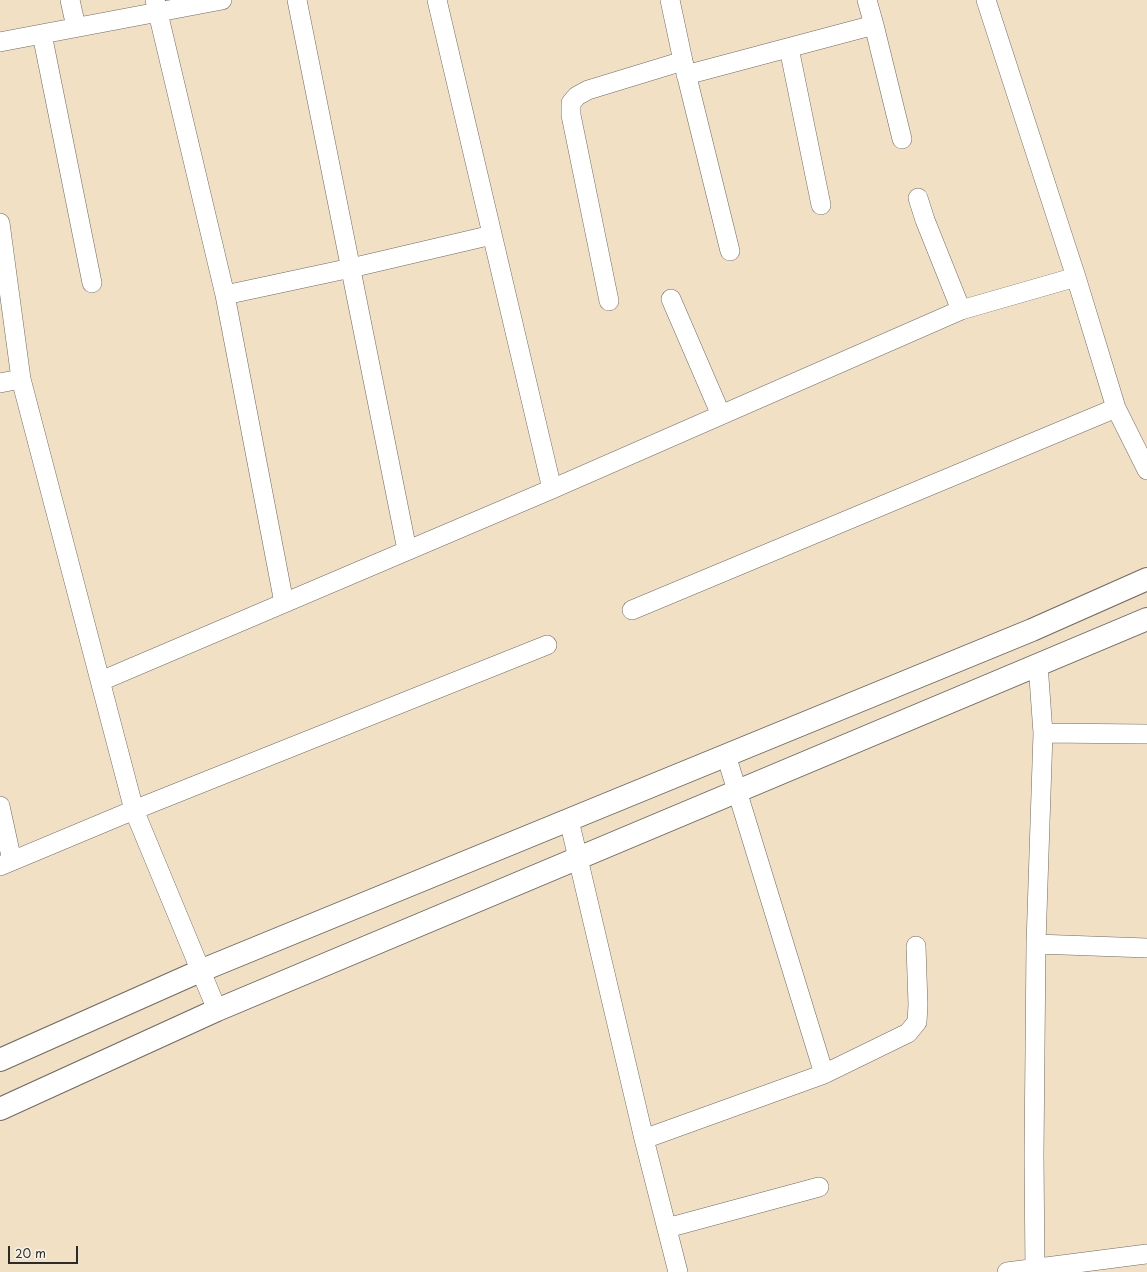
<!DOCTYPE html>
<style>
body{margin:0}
#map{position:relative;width:1147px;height:1272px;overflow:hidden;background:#f1e0c4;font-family:"Playpen Sans",sans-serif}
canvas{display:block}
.scale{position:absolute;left:8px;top:1246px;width:70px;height:18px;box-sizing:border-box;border:2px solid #2b2b2b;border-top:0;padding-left:5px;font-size:12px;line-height:14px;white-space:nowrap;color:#2b2b2b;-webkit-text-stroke:3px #f7f3e8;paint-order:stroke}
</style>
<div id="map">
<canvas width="1147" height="1272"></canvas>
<div class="scale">20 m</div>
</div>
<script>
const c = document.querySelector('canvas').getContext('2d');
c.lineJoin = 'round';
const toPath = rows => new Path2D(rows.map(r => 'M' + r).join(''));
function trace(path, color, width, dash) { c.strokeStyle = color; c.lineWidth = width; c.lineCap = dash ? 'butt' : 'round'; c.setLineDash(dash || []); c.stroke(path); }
const minor = toPath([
 [70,0,76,27],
 [155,0,225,295,284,603],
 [297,0,407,550],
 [437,0,552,489],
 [670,0,683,61,730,251],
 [867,0,874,25,902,139],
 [986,0,1076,277,1116,408,1147,470],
 [42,34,92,283],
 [0,42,222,0],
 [789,48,821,205],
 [686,75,874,25],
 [918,198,925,220,961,310],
 [0,223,21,379],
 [225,295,351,268,492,235],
 [671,299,721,415],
 [609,301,571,115,571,103,577,96,588,90,683,61],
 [0,383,21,379,134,810,217,1010],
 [632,610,1116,408],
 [101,681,552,489,961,310,1076,277],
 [1043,733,1147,734],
 [726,755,824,1074],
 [0,806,12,861],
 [569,820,644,1139,678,1272],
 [0,866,134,810,547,645],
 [1036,944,1147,948],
 [644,1139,824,1074,908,1033,917,1022,918,1005,916,946],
 [667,1228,819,1187],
 [1007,1272,1147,1254],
 [1035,1272,1034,1155,1036,944,1043,733,1038,664]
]);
const tertiary = toPath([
 [0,1060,200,971,1032,630,1147,579],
 [0,1109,217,1010,1147,619]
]);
trace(minor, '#706a61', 20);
trace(tertiary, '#706a61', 24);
trace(minor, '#fff', 19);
trace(tertiary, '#fff', 22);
</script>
